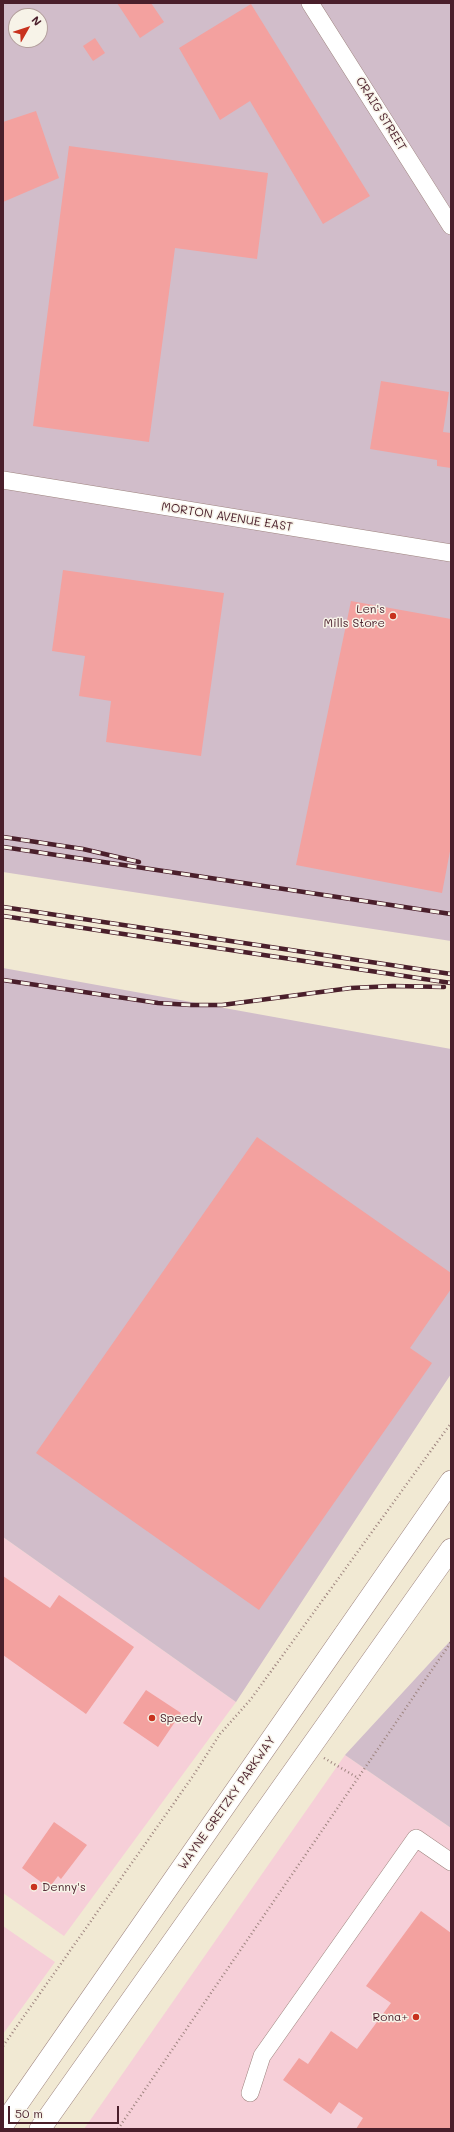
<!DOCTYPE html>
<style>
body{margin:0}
#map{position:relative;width:454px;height:2132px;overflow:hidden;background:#f1e9d3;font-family:Mali,sans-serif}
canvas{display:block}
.frame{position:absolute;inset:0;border:4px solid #4a1f2b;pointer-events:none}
.north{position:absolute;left:8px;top:8px;width:40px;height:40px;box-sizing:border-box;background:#f7f3e8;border:1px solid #b29e9c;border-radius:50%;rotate:51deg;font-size:11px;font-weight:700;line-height:16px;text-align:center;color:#4a1f2b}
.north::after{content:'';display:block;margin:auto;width:14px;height:18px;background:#c8321e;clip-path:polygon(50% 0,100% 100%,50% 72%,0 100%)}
.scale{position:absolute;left:8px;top:2106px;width:111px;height:18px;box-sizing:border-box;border:2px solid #4a1f2b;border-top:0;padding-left:5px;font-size:12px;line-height:14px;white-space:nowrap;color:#4a1f2b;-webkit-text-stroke:3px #f7f3e8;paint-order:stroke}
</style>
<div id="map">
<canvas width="454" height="2132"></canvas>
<div class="frame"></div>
<div class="north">N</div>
<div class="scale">50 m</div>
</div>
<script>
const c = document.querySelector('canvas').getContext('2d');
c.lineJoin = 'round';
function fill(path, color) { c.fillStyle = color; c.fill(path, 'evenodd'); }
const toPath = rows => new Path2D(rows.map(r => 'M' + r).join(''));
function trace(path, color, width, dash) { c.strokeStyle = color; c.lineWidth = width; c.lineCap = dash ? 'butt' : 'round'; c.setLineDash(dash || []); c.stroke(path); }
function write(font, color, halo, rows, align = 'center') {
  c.font = font + ' Mali,sans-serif'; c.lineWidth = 3; c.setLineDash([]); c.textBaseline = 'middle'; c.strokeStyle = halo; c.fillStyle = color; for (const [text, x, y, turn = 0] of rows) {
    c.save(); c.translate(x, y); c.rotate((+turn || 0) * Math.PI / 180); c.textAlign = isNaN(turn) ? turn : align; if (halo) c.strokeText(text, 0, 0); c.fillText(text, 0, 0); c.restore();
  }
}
fill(toPath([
 [3,1537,236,1702,64,1936,3,1893],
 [345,1755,451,1828,451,2129,84,2129],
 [3,1926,55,1962,3,2034]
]), '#f6cfd8');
fill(toPath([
 [3,3,451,3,451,941,3,872],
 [16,16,40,16,40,40,16,40],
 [3,968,451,1049,451,1374,236,1702,3,1537],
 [451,1640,451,1828,345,1755]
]), '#d1bdca');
fill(toPath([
 [117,3,151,3,164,22,140,38],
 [251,4,370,196,323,224,250,101,220,120,179,48],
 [95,38,105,53,93,61,83,46],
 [36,111,59,178,3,202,3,122],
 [69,146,268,173,257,259,175,248,149,442,33,426],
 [381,381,449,392,443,432,451,433,451,468,437,466,437,460,370,449],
 [63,570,224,593,201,756,106,742,111,701,79,696,85,656,52,651],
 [351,601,451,619,451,846,442,893,296,865],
 [257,1137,451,1273,451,1289,410,1348,432,1363,259,1610,36,1453],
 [3,1576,50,1608,59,1595,134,1647,86,1714,3,1655],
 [146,1690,181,1713,158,1747,123,1723],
 [54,1822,87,1845,61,1879,58,1876,49,1888,22,1868],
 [421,1911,451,1933,451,2129,356,2129,363,2118,339,2102,331,2114,283,2080,299,2058,308,2064,331,2031,357,2049,391,2003,366,1986]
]), '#f3a19f');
const minor = toPath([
 [310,3,451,226],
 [3,480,451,553],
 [250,2093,262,2056,416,1838,451,1862]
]);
const major = toPath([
 [3,2125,451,1481],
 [40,2129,451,1549]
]);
trace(minor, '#9e847f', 18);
trace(major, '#9e847f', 22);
trace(toPath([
 [324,1758,358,1778],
 [3,2046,193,1776,220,1734,251,1699,451,1423],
 [118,2129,451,1642]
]), '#9e847f', 2.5, [1, 3]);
trace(minor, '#fff', 17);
trace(major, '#fff', 21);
const rail = toPath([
 [3,837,83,849,139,862],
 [3,847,451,914],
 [3,907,451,974],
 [3,916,451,983],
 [3,980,158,1003,191,1005,222,1005,351,988,393,986,444,987]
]);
trace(rail, '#4a1f2b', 4.5);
trace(rail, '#f7f3e8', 3, [9]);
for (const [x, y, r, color] of [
 [393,616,4,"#c8321e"],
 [152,1718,4,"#c8321e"],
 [34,1887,4,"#c8321e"],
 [416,2017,4,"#c8321e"]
]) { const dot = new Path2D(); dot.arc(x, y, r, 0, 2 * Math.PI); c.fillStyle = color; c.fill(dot); trace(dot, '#f7f3e8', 1.5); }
write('12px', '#4a1f2b', '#f7f3e8', [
 ["CRAIG STREET",381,114,58],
 ["MORTON AVENUE EAST",227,517,9],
 ["WAYNE GRETZKY PARKWAY",227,1803,-55]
]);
write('12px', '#4a1f2b', '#f7f3e8', [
 ["Len's",385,609],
 ["Mills Store",385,623],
 ["Speedy",160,1718,"left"],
 ["Denny's",42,1887,"left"],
 ["Rona+",408,2017]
], 'right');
</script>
